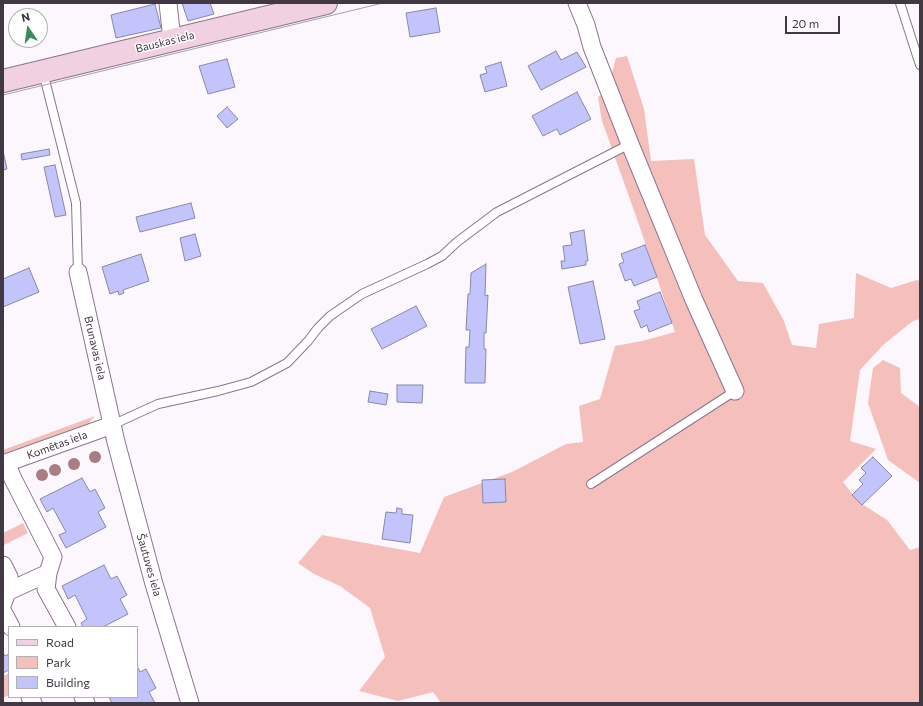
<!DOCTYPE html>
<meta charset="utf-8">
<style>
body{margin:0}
#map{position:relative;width:923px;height:706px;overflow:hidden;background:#fcf7fd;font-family:Commissioner,sans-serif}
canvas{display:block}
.frame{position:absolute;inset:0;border:4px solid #413844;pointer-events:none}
.legend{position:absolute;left:8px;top:626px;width:130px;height:72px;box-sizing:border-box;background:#fff;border:1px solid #b3afb4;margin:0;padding:5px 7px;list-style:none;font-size:12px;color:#413844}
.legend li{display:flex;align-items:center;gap:8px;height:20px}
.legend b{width:20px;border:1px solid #b3afb4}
.north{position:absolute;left:8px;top:8px;width:40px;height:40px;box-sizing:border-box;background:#fff;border:1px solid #b3afb4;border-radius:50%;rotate:347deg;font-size:11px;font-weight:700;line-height:16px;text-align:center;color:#413844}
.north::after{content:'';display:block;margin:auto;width:14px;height:18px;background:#3a8b5c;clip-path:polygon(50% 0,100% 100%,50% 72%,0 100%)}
.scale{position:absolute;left:785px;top:16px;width:55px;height:18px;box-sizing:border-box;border:2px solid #413844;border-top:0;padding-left:5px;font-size:12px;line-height:14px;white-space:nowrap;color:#413844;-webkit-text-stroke:3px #fff;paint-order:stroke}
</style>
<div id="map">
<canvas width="923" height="706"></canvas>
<div class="frame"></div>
<ul class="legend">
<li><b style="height:5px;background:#f1d0e2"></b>Road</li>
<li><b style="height:11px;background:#f5bfbc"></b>Park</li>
<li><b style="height:11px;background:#c4c4fd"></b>Building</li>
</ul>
<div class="north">N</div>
<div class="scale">20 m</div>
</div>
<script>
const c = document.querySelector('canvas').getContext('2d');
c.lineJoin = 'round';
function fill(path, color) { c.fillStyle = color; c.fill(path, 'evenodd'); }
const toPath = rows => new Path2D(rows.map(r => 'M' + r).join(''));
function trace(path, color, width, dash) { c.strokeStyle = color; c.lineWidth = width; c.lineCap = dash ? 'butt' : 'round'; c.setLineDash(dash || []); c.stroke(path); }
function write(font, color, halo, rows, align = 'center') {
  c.font = font + ' Commissioner,sans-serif'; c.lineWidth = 3; c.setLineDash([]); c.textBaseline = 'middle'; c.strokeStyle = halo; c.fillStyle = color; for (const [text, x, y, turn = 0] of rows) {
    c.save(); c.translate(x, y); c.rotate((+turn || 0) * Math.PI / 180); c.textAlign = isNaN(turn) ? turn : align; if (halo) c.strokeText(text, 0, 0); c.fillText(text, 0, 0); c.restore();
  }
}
fill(toPath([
 [627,56,644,109,651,161,694,159,705,235,738,281,763,283,784,321,792,345,816,348,819,324,854,318,856,273,891,288,917,280,920,281,920,319,913,321,883,345,860,370,850,441,876,449,843,482,859,502,887,520,910,550,920,547,920,703,441,703,433,692,398,701,359,691,385,657,370,608,340,586,314,574,298,563,322,535,420,553,444,497,512,472,566,444,583,442,579,406,600,399,615,346,642,341,675,332,637,219,602,121,598,97,607,91,616,58],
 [883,360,900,368,901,393,920,407,920,483,888,460,868,403,873,368],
 [95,416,88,424,3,456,3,450],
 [23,523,28,533,4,545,3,533],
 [9,673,9,695,3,698,3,676]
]), '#f5bfbc');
const building = toPath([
 [182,3,210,3,214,14,188,21,182,3],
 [155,4,161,28,116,38,111,15,155,4],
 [436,8,440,32,410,37,406,13,436,8],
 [556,51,561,60,577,52,586,67,541,90,528,66,556,51],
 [227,59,235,87,208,94,199,66,227,59],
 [501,62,507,86,485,92,480,75,487,73,485,67,501,62],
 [577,92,591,119,560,135,557,129,543,136,532,116,577,92],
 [227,107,238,119,227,128,217,116,227,107],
 [49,149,50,155,22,160,21,154,49,149],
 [3,151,7,169,3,170,3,151],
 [55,165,66,215,55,217,44,167,55,165],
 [191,203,195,218,140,232,136,217,191,203],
 [584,230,588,261,586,261,586,265,562,269,561,261,565,261,563,246,572,245,570,233,584,230],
 [195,234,201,256,185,261,180,238,195,234],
 [645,245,657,277,634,286,631,279,625,281,619,264,624,262,621,254,645,245],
 [141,254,149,281,123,290,124,293,119,295,118,291,110,294,102,267,141,254],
 [486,264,485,296,488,295,486,333,484,333,484,349,486,349,485,383,465,383,466,347,469,347,470,330,466,330,468,294,470,294,471,273,486,264],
 [29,268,39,292,3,307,3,279,29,268],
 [593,281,605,339,580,344,568,287,593,281],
 [660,292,672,323,649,332,647,325,641,328,634,311,640,309,637,301,660,292],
 [416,306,427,326,382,349,371,329,416,306],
 [397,385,423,385,422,403,397,402,397,385],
 [370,391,388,394,386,405,368,402,370,391],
 [873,457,892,476,862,505,852,495,863,484,859,480,866,473,861,468,873,457],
 [82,478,90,492,95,489,105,508,98,512,106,527,66,548,59,535,66,532,53,508,47,512,40,499,82,478],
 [505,479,506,502,483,503,482,480,505,479],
 [397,508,402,509,402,514,413,515,410,543,382,539,386,512,396,513,397,508],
 [104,565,111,579,117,576,127,595,120,599,128,614,103,627,83,627,81,623,87,619,75,595,68,599,62,586,104,565],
 [3,653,5,656,9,654,9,670,3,673,3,653],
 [137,666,140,672,146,669,156,688,149,692,155,703,112,703,109,697,137,697,137,666]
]);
fill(building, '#c4c4fd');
trace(building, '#8788a7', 1);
const lane = toPath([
 [900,3,920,65],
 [43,72,76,203,78,272],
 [112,425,158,404,218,391,251,382,287,363,308,341,318,328,330,316,362,294,427,264,442,256,457,242,497,212,630,144],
 [591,484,735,391]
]);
const street = toPath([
 [168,3,172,40],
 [577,3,586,25,592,47,630,144,694,300,735,391],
 [78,272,116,442,154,584,190,703],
 [6,463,13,479,53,557,48,573,46,589,67,627],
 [3,464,112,425],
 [3,565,9,577,7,592,3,603],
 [7,592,48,573],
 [3,612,11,627],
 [30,697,33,703],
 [83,697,86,703]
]);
const secondary = toPath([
 [3,81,326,3]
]);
trace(lane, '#887590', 10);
trace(street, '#887590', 19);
trace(secondary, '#887590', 24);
trace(lane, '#fff', 8);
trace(street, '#fff', 17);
trace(secondary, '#f1d0e2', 22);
trace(toPath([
 [3,95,383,3]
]), '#a7a0a9', 1);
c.fillStyle = '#aa7d82';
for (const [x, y] of [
 [95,457],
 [74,464],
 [55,470],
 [42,475]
]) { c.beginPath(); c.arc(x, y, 6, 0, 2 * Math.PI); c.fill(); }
write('11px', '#413844', '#fff', [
 ["Bauskas iela",165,42,-14],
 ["Brunavas iela",95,348,77],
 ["Komētas iela",57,445,-20],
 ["Šautuves iela",149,565,74]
]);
</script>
